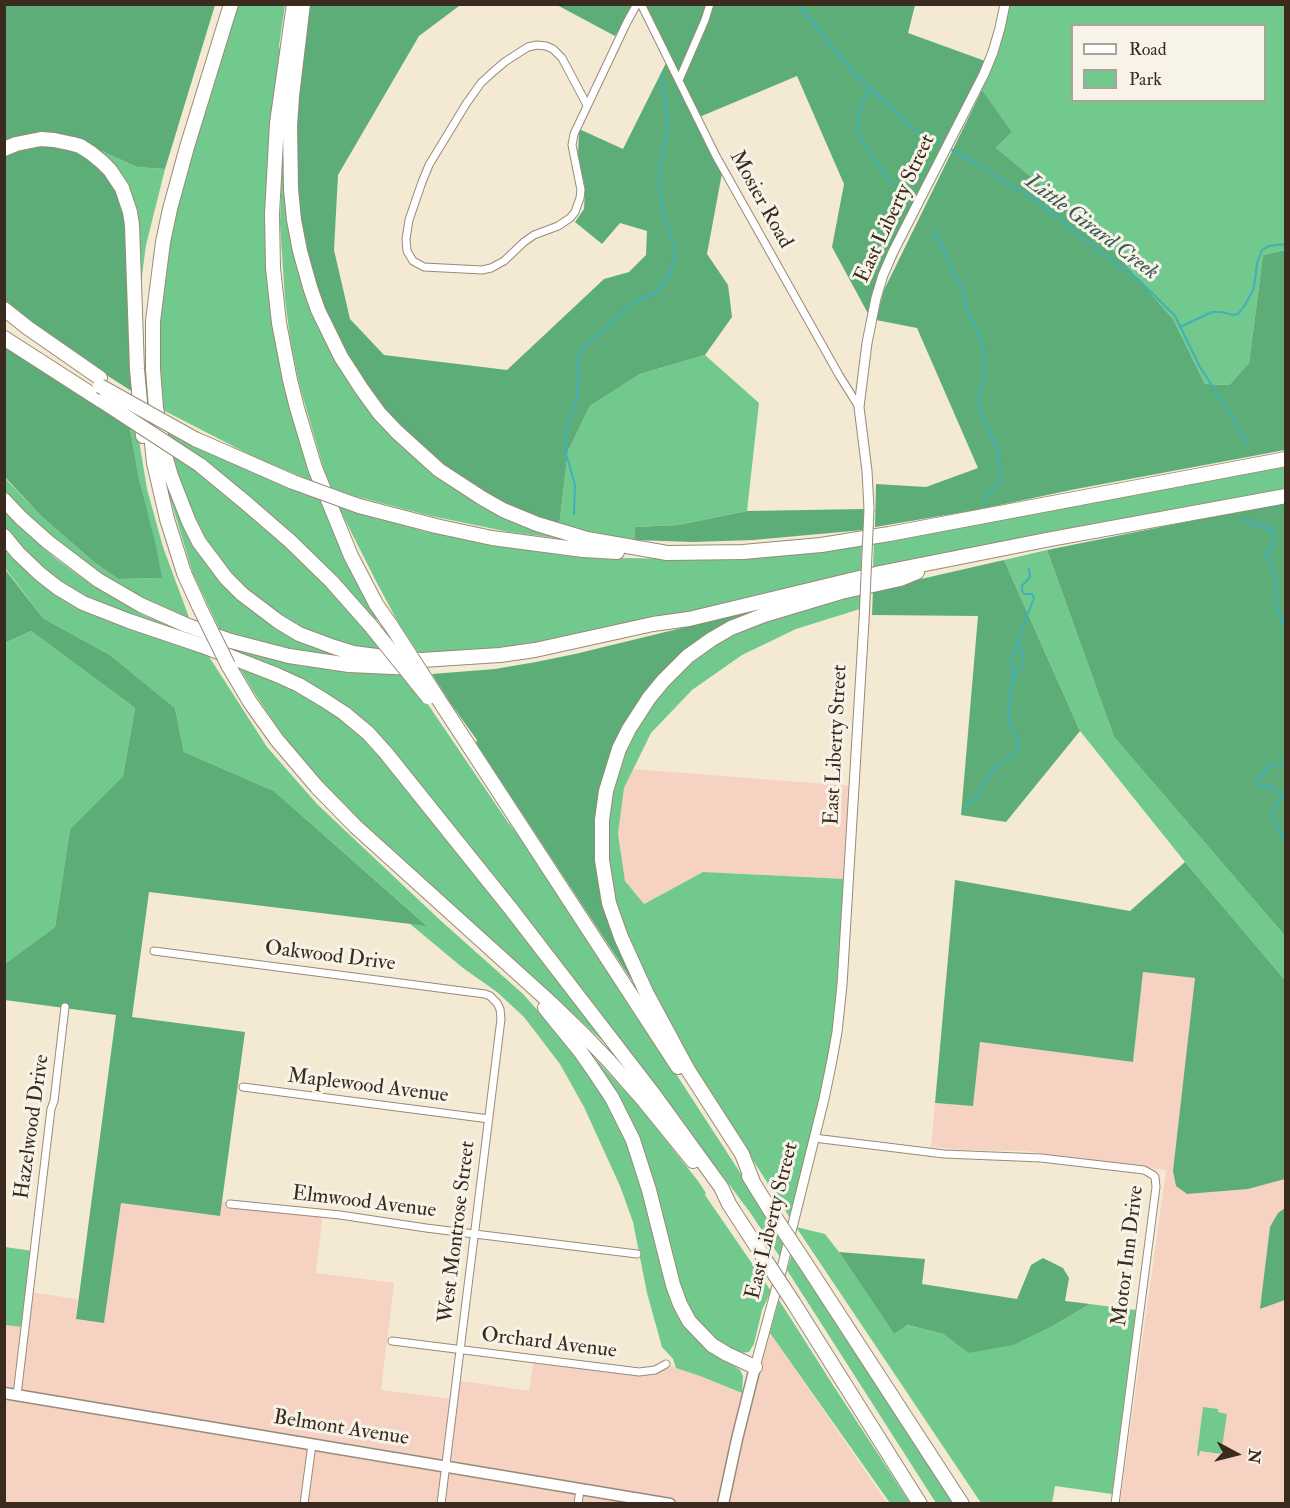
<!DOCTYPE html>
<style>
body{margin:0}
#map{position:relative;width:1290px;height:1508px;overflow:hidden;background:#f4e9d3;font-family:"IM FELL Double Pica",serif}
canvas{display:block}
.frame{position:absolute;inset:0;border:6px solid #3b2a1e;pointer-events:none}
.legend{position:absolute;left:1071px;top:24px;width:195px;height:78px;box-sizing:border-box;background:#f7f3e8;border:2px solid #aca397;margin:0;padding:8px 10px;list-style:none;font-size:18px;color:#3b2a1e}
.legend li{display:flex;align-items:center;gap:12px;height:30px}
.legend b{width:30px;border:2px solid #aca397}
.north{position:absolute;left:1206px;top:1424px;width:60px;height:60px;-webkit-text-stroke:4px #f7f3e8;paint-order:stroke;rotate:97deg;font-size:16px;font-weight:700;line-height:24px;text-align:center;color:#3b2a1e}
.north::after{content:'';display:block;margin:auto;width:21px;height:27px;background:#3b2a1e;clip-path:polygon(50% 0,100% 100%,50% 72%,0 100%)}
</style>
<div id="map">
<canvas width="1290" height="1508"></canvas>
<div class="frame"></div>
<ul class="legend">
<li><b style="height:8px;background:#fff"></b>Road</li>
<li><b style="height:16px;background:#72c98e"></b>Park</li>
</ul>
<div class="north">N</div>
</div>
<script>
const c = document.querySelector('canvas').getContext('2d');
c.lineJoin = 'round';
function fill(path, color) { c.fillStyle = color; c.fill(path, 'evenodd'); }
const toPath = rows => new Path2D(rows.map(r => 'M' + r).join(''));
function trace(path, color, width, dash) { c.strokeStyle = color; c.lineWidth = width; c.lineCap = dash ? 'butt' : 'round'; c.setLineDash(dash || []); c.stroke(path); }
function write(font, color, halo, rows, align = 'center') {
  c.font = font + ' "IM FELL Double Pica",serif'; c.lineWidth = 6; c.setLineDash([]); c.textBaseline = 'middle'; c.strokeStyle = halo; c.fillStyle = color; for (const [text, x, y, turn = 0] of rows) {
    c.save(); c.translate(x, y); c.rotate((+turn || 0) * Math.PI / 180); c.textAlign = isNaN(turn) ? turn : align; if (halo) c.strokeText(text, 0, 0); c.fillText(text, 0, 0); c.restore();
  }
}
fill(toPath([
 [633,769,851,786,845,879,703,872,643,904,625,881,618,834,624,788],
 [1143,972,1196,978,1173,1171,1176,1186,1187,1194,1248,1189,1285,1179,1285,1208,1281,1211,1261,1309,1285,1300,1285,1503,1120,1503,1166,1170,1024,1151,965,1150,931,1147,935,1103,973,1106,980,1042,1133,1062],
 [222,1202,323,1213,316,1273,394,1283,381,1390,453,1399,455,1380,529,1391,534,1359,639,1372,666,1364,700,1376,748,1396,766,1327,887,1503,5,1504,5,1247,29,1292,78,1299,76,1319,104,1323,121,1203,219,1216]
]), '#f6d2c3');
fill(toPath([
 [238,5,285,5,279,46,281,54,269,142,290,405,312,481,256,458,161,409,159,376,159,341,163,287,167,249,178,200,199,125],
 [1005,5,1285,5,1285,250,1263,255,1249,363,1229,385,1205,384,1173,319,1095,229,996,148,1012,132,978,85],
 [1072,26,1264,26,1264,100,1072,100],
 [283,141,286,141,320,325,415,454,557,535,556,538,509,532,431,516,354,496,329,487,300,387,291,345,285,300,280,223],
 [86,144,137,167,165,169,146,245,139,298],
 [705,355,759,403,747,511,678,525,635,527,634,540,593,534,559,526,568,451,590,406,640,374],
 [129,423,137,428,147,489,163,547,190,620,161,608,119,586,81,561,46,533,17,505,5,491,4,477,40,515,95,563,118,579,161,578,139,479],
 [165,429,234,463,321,500,381,617,373,622,165,434],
 [168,449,213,481,299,556,388,653,355,648,284,622,223,570,193,521],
 [1285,464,1285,490,873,569,874,540],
 [168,491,171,491,240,599,343,656,317,654,277,646,220,630,193,574],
 [338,506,423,531,538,552,592,556,621,558,687,559,862,543,861,572,752,596,654,621,526,645,475,651,419,654,398,622,377,583],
 [4,510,27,533,55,558,92,585,143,615,198,637,201,642,108,609,48,576,5,529],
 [4,546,19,564,50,591,84,609,208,655,267,747,317,804,440,920,523,994,548,1022,567,1044,606,1097,635,1159,671,1301,677,1315,694,1337,705,1347,740,1370,743,1376,742,1393,700,1376,676,1368,673,1359,662,1347,647,1293,633,1222,620,1186,584,1107,560,1064,524,1017,497,992,463,968,409,923,426,925,274,791,184,752,175,708,110,655,43,618,5,568],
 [1047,550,1114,737,1285,936,1285,980,1185,862,1080,731,1004,560],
 [861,593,860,609,796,629,742,655,692,690,651,733,624,788,618,834,625,881,644,904,703,872,845,879,833,1034,825,1081,790,1218,704,1084,664,1014,630,946,608,880,607,814,618,767,634,729,658,694,690,661,716,642,776,615],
 [31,631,135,708,123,776,70,829,55,927,6,963,5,967,5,643],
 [228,647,301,666,367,672,404,673,425,700,507,821,526,845,556,889,741,1174,784,1242,780,1257,749,1211,635,1059,368,727,232,654],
 [239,667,296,689,339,715,373,746,484,883,610,1048,539,982,361,823,320,779,285,738,253,691],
 [592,1055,642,1110,698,1181,706,1193,705,1195,771,1291,762,1310,754,1344,749,1352,740,1353,724,1345,714,1338,693,1316,688,1305,680,1287,616,1093],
 [796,1227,825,1234,839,1252,894,1334,906,1325,943,1334,968,1353,1056,1324,1090,1304,1136,1310,1112,1494,1055,1486,1052,1503,981,1503],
 [5,1247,33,1251,22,1327,5,1325],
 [792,1254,955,1503,936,1503,787,1270],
 [779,1300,833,1385,910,1503,890,1503,770,1333],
 [1203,1407,1218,1409,1218,1412,1227,1414,1221,1454,1200,1451,1199,1456,1197,1455]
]), '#72c98e');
fill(toPath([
 [4,5,215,5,165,169,137,167,86,144,5,143],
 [308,5,473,5,459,6,419,36,338,175,334,250,350,319,384,355,507,370,604,279,629,272,646,255,647,231,620,223,602,244,575,222,584,209,585,187,578,156,579,129,623,149,667,61,722,173,707,254,728,285,732,317,705,355,640,374,590,406,568,451,559,526,513,508,466,482,439,462,412,438,369,391,336,337,312,279,301,228,295,172,296,105],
 [557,5,634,5,615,36],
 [641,5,915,5,908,33,988,62,893,252,871,319,832,247,844,184,797,76,697,118],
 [982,90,1012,132,996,148,1095,229,1173,319,1205,384,1229,385,1249,363,1263,255,1285,250,1285,450,1076,489,976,510,875,527,876,484,926,487,978,468,917,328,876,320,884,290],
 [39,144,77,150,98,163,113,182,127,224,133,392,72,353,5,302,5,154],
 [4,345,129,423,139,479,155,542,162,578,118,579,95,563,40,515,5,477],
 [1285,502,1285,936,1114,737,1047,550],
 [864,509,863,530,753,540,693,542,634,540,635,527,678,525,747,511],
 [1004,560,1080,731,1006,822,961,815,978,616,872,615,873,590],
 [4,568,43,618,110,655,175,708,184,752,274,791,427,926,149,892,132,1017,245,1032,220,1216,121,1203,104,1323,76,1319,116,1015,5,1000,4,967,6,963,55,927,70,829,123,776,135,708,31,631,5,643],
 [760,609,704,640,622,735,598,858,640,993,476,743,477,740,451,704,432,674,495,669,536,662,575,654],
 [1185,862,1285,980,1285,1179,1248,1189,1187,1194,1176,1186,1173,1171,1195,978,1143,972,1133,1062,980,1042,973,1106,935,1103,955,880,1130,911],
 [1285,1208,1285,1300,1260,1309,1270,1227,1278,1213],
 [839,1252,925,1259,922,1284,1017,1299,1031,1265,1043,1258,1063,1268,1069,1278,1065,1301,1090,1304,1056,1324,1013,1345,968,1353,943,1334,907,1325,894,1334]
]), '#5dad79');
trace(toPath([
 [798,4,853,72,915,130,940,144],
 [870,88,864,99,859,112,858,125,858,135,893,185],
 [952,150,972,161,1038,202,1098,250,1138,279,1175,316,1200,367,1222,401,1247,443],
 [933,230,948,259,956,279,963,288,966,308,975,325,983,347,985,367,979,400,980,409,997,448,1001,472,998,483,992,491,986,494,985,499,986,505],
 [1180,327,1212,312,1221,312,1233,315,1238,314,1245,305,1253,290,1255,280,1257,263,1262,250,1269,246,1286,244],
 [574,514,575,485,565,450,567,424,576,402,579,382,577,365,582,348,635,302,657,291,670,275,675,256,671,236,664,214,659,186,661,161,668,130,666,106,661,75],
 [1244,520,1250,521,1253,526,1262,524,1268,530,1272,527,1274,541,1273,550,1267,549,1267,557,1273,567,1277,595,1276,607,1286,629],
 [1014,676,1020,669,1023,662,1024,657,1019,644],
 [1286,763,1273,765,1267,768,1258,779,1258,785,1269,785,1282,795,1271,815,1286,843],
 [965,807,978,796,988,776,998,765,1015,754,1019,746,1019,741,1012,729,1008,717,1014,672,1011,660,1013,655,1016,651,1020,634,1034,598,1032,594,1024,594,1022,591,1022,586,1030,577,1029,569]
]), '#40b0ba', 2);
const minor = toPath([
 [641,4,716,156,839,375,859,407],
 [679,80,705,20,710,4],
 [587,105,562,58,553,49,546,46,537,45,528,47,506,61,494,71,481,83,466,104,429,165,422,182,409,220,406,239,407,251,413,261,424,267,482,270,491,268,504,261,524,242,534,235,558,226,570,218,575,212,580,198,581,190,572,145,574,134,627,22,637,4],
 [154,951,485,994,490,996,497,1003,500,1009,501,1019,441,1504],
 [243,1087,489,1119],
 [814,1138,944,1154,1041,1158,1144,1170,1153,1175,1155,1177,1156,1187,1115,1504],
 [230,1204,340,1215,426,1228,637,1254],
 [392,1341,639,1372,655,1370,666,1364],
 [17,1395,51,1109,54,1101,65,1007],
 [304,1504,312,1444],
 [578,1504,580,1489]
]);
const tertiary = toPath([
 [869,509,867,471,859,407,867,343,876,298,883,275,893,252,984,74,993,52,1000,28,1005,4],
 [755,1367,782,1268,824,1099,832,1060,837,1032,842,985,864,621]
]);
const secondary = toPath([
 [4,1393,670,1504],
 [723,1504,737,1439,755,1367]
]);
const motorway = toPath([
 [231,4,187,147,170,209,163,242,153,321,153,369,156,408,164,452,171,476,189,522,199,542,226,578,242,594,279,622,299,634,334,647,353,653,392,658,422,660,500,655,535,650,653,624,689,619,880,573,1051,539,1286,496],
 [294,4,277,123,272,214,273,268,279,323,290,380,297,408,315,468,351,556,376,604,392,627],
 [303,4,292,96,290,126,291,189,294,220,300,251,310,287,318,310,341,357,361,388,379,413,397,432,439,470,482,498,503,510,537,524,587,539,667,553,743,552,821,545,889,534,1286,459],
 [4,149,16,144,41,139,54,140,73,144,80,146,91,153,102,162,110,170,122,188,130,212,132,225,137,369,143,436],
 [4,309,28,328,100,378],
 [4,338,102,401],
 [150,424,154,463,167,519,184,573,199,606],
 [195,439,293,482],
 [200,465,246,503,290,541,332,582,370,625],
 [4,500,21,518,48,542,98,580,141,605,186,625,231,641,289,656,349,665,414,668],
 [359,506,436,526,492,538,583,550,617,552],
 [4,536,18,553,40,574,58,588,83,603,129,621,203,646,277,675,299,685,324,700,344,713,368,733,386,753,511,909,655,1096,721,1187,729,1204,764,1258],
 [228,665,250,702,277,740,317,787,355,826,553,1005,584,1035,609,1061,645,1102,693,1161],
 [437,697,678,1067],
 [545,1008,580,1051,596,1074,612,1098,633,1140,649,1190,673,1285,680,1304,689,1321,712,1345,727,1354,755,1367],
 [749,1176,770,1210],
 [753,1182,742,1154,688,1070,646,992,621,937,609,903,602,860,602,820,606,791,619,749,629,729,649,698,663,681,688,656,712,639,731,628,764,615,841,592,900,579,917,572],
 [804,1261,962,1504],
 [793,1302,920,1504]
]);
trace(minor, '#988a78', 9);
trace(tertiary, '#988a78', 11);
trace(secondary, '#988a78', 13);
trace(motorway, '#988a78', 16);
trace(minor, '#fff', 7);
trace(tertiary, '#fff', 9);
trace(secondary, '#fff', 10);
trace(motorway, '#fff', 14);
const tertiaryBridge = toPath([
 [864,621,869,509]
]);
const motorwayBridge = toPath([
 [100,386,195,439],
 [102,401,200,465],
 [293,482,359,506],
 [199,606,228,665],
 [370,625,428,697],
 [392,627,437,697],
 [770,1210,804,1261],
 [764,1258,793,1302]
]);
trace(tertiaryBridge, '#988a78', 11, []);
trace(motorwayBridge, '#988a78', 16, []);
trace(tertiaryBridge, '#fff', 9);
trace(motorwayBridge, '#fff', 14);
write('21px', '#3b2a1e', '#f7f3e8', [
 ["Mosier Road",760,200,61],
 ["East Liberty Street",896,209,-65],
 ["East Liberty Street",837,745,-87],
 ["Oakwood Drive",330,957,7],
 ["Maplewood Avenue",368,1087,7],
 ["Hazelwood Drive",33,1127,-82],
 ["Elmwood Avenue",364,1203,7],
 ["East Liberty Street",773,1221,-76],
 ["West Montrose Street",458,1232,-83],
 ["Motor Inn Drive",1129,1256,-83],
 ["Orchard Avenue",549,1344,7],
 ["Belmont Avenue",341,1429,9]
]);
write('italic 22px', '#3d5955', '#f7f3e8', [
 ["Little Girard Creek",1091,228,37]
]);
</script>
